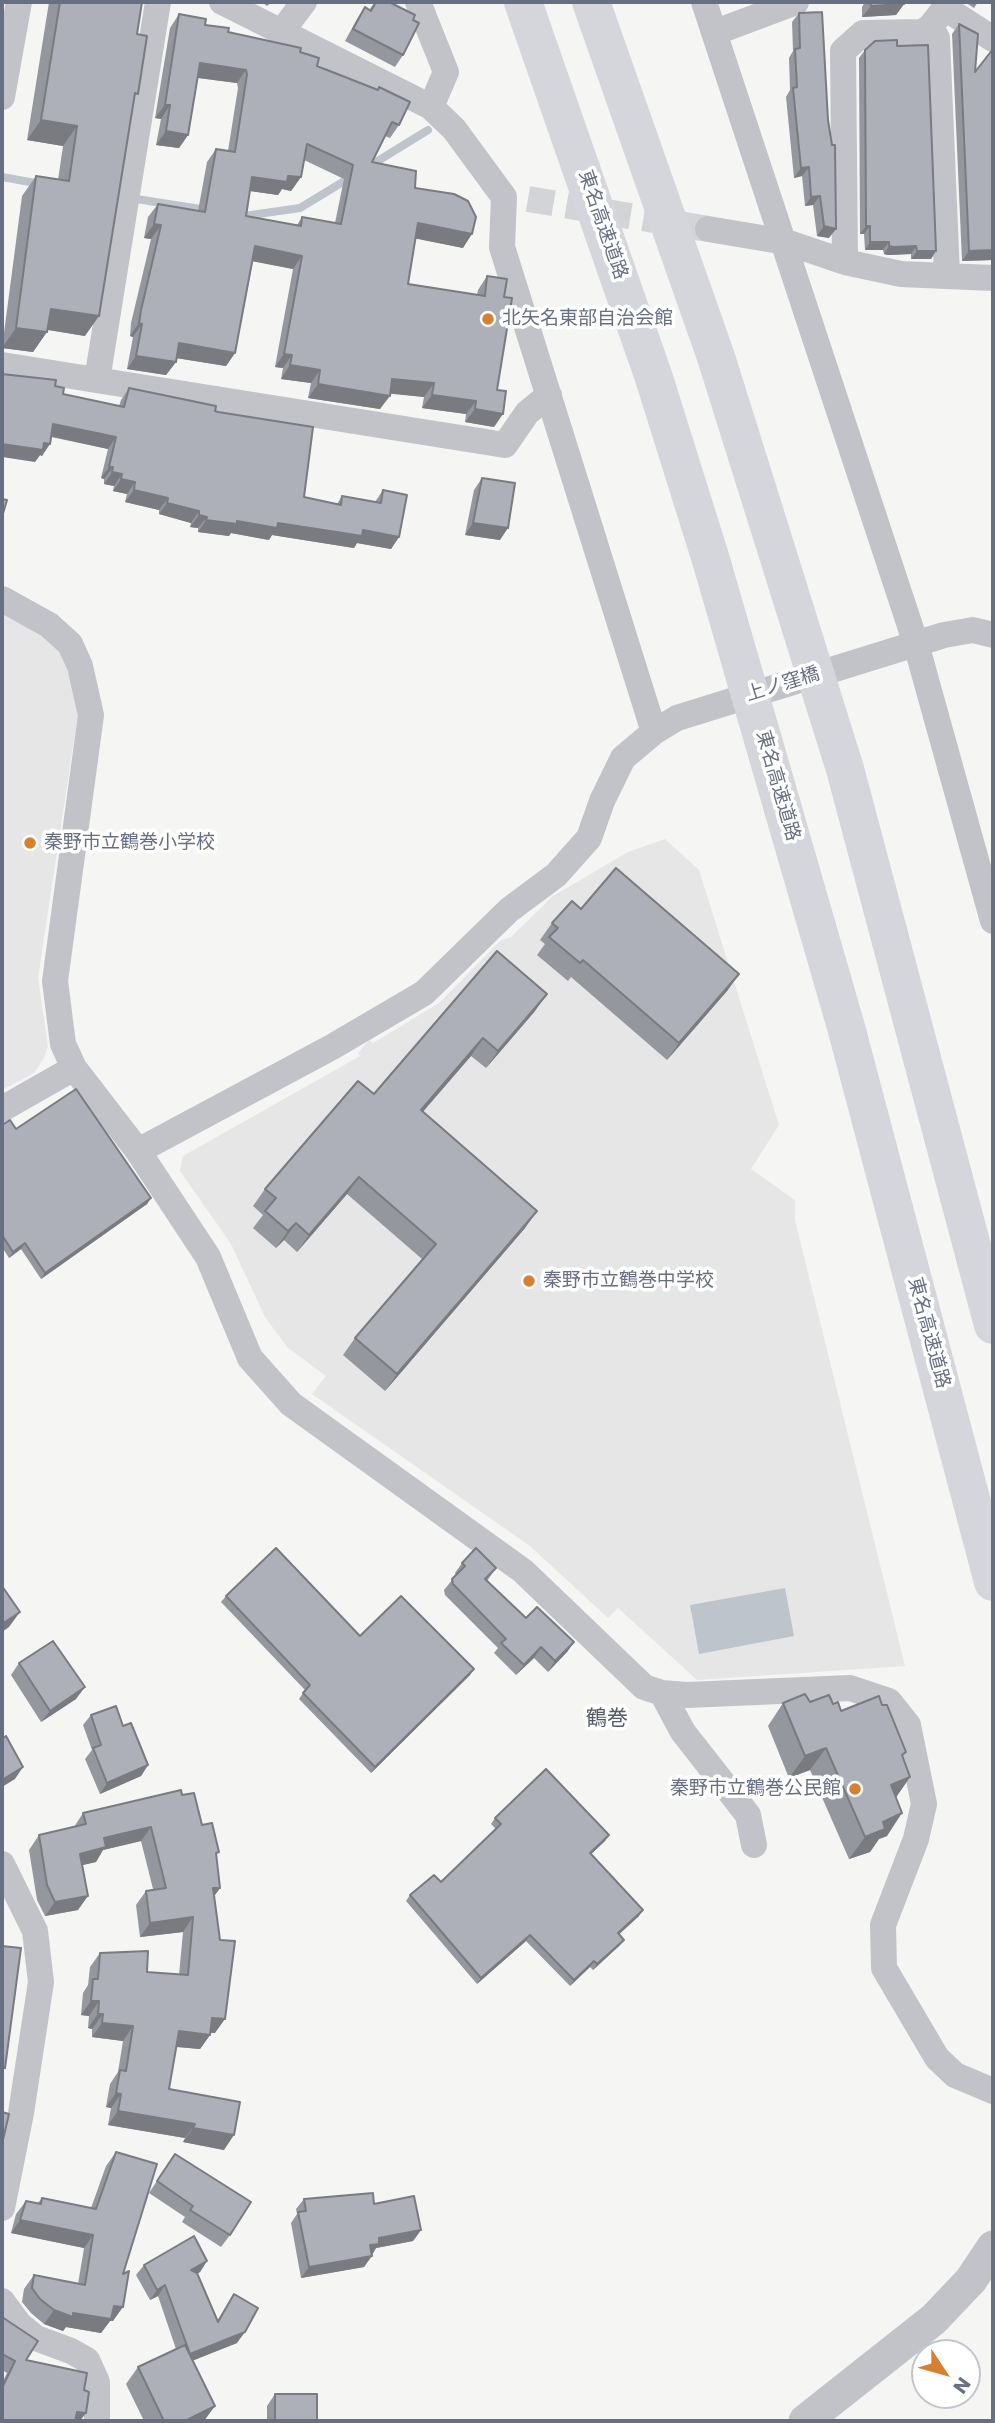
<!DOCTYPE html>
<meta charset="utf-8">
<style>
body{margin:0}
#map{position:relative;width:995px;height:2423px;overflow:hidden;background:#f5f6f3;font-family:Poppins,sans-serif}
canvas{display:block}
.frame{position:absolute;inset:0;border:4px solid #676f82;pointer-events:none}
.north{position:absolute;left:911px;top:2339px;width:70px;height:70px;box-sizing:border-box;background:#fff;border:2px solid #c2c5cd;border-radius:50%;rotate:126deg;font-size:19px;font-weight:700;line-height:28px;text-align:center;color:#676f82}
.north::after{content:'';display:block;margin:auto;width:24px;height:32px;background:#d78031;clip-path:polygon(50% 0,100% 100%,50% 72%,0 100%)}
</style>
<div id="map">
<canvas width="995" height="2423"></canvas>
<div class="frame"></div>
<div class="north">N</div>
</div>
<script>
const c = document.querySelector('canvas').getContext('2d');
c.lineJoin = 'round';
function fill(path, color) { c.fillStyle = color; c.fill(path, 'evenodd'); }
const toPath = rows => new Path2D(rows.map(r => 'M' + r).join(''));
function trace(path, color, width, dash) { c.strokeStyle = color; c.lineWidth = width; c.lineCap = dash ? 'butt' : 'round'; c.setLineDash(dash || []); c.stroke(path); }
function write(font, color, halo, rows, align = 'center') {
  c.font = font + ' Poppins,"Noto Sans JP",sans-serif'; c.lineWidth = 7; c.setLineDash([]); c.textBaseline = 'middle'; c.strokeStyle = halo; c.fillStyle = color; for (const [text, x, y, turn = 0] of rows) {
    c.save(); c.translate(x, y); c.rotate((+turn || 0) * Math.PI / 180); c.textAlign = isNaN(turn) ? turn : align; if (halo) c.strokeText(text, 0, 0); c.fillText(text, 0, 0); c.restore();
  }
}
fill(toPath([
 [2,607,46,632,66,657,79,707,38,978,48,1046,44,1058,34,1073,2,1090],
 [665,839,699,870,779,1125,751,1169,795,1200,795,1220,905,1666,697,1680,618,1608,608,1618,530,1546,312,1394,326,1376,288,1348,265,1317,231,1244,180,1171,183,1156,360,1056,358,1053,369,1040,373,1043,439,1003,501,940,511,937,553,896,628,852]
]), '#e6e6e6');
fill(toPath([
 [785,1588,794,1636,699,1654,690,1605]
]), '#bec4cc');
trace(toPath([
 [368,167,428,130],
 [2,177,41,184],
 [130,198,207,210],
 [244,216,300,208,351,177]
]), '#bec4cc', 8);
trace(toPath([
 [528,199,708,229]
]), '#d2d4d7', 26, [26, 13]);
trace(toPath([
 [222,2,431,107,454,129,504,197,502,247,654,732],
 [418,2,446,72,431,107],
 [704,2,916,644,993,921],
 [930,27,937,38,947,275],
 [282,31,304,2],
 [716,32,796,2],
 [2,97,19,2],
 [708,229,786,242,845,262,901,274,993,278],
 [845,262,843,51,863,33,922,32,930,27,945,8,993,39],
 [2,365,505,445,527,413,549,395],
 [97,380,158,2],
 [2,599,49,625,70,644,80,666,91,715,55,981,63,1044,74,1068,138,1151,208,1257,250,1358,291,1404,523,1571,644,1687,662,1693,687,1695,850,1688,889,1701,908,1725,924,1804,916,1839,883,1925,884,1968,937,2058,955,2075,993,2091],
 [2,1109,74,1068],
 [138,1151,332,1047,424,993,509,910,556,875,589,838,602,801,623,758,654,732,677,718,944,635,973,630,993,635],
 [662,1693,683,1732,748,1815,754,1845],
 [2,1864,35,1931,41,1982,21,2113,2,2208],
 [2,2301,19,2324,36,2338,71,2351,87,2360,97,2382,97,2421]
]), '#c1c3c8', 26);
trace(toPath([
 [805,2421,934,2319,971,2280,993,2247]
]), '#c1c3c8', 33);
trace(toPath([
 [523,2,654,378,711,560,846,1027,993,1582],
 [591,2,716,357,845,769,993,1325]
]), '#d5d6dc', 38);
fill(toPath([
 [49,2,142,2,137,34,134,100,85,336,48,330,33,352,2,348,22,196,36,176,58,180,63,146,27,140],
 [262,2,272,2,267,6],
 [375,2,389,2,413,20,403,55,395,67,345,41,357,19,365,7,369,10],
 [865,2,904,2,904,4,896,15,862,17,862,7],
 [965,2,978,2,974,8],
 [799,13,829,238,817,236,813,205,805,206,802,176,794,178,786,97,790,90,789,58,793,51,792,22],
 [179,14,205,25,228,32,300,52,399,125,390,138,385,136,372,162,415,188,463,248,415,238,408,284,477,295,478,290,487,276,504,297,494,427,465,422,466,414,422,408,424,397,390,393,380,409,308,398,311,383,281,379,283,368,275,367,293,269,253,261,235,353,226,366,176,358,176,362,166,375,127,369,133,337,130,336,131,323,151,239,144,238,148,217,158,204,198,211,207,162,216,149,228,151,238,88,237,83,198,78,188,135,179,148,156,145,161,119,155,118,170,28],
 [304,160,344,179,335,223,302,217,297,225,246,216,250,191,278,195,282,189,291,191,301,177],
 [959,24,975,72,993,49,993,260,962,261,952,34],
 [897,46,936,251,931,259,911,259,911,254,888,255,884,254,883,250,865,250,864,234,860,234,859,58,865,50],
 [55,386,63,394,119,406,121,400,129,388,215,411,304,497,337,504,342,496,375,502,383,490,399,537,391,549,357,543,354,548,272,535,269,540,231,533,229,536,198,532,198,528,190,527,191,523,159,514,159,510,125,502,127,494,113,491,114,486,104,484,104,479,101,478,108,449,51,437,42,456,40,455,35,462],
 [482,478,500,540,465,535,474,490],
 [581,909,739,974,727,991,667,1060,571,977,568,981,537,955,545,944,540,940,552,923],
 [535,1011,486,1068,471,1056,422,1112,525,1228,385,1391,343,1355,355,1338,422,1259,347,1194,297,1252,284,1240,276,1248,253,1228,263,1215,253,1206,265,1189,374,1094],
 [2,1125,16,1129,151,1198,147,1204,41,1279,21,1249,9,1258,2,1247],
 [462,1563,496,1568,487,1581,526,1618,574,1642,567,1652,548,1672,534,1658,516,1675,494,1653,498,1648,445,1595,444,1590,456,1575,455,1573],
 [226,1596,360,1636,470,1675,371,1773,299,1699,305,1690,221,1602],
 [19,1663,76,1699,41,1722,11,1675],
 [810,1702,833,1704,841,1711,903,1757,910,1777,896,1797,887,1836,879,1839,870,1852,849,1859,810,1770,789,1778,768,1726,783,1703],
 [91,1715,123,1726,148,1765,141,1776,100,1794,85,1759,92,1750,83,1725],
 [182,1795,202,1825,216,1857,220,1888,214,1896,215,2033,210,2033,210,2035,200,2049,176,2047,169,2089,224,2150,183,2142,185,2138,108,2125,111,2108,106,2107,110,2084,118,2072,123,2041,92,2037,92,2029,88,2028,89,2016,81,2015,83,1993,88,1985,90,1967,100,1953,147,1972,179,1975,183,1932,140,1937,136,1905,146,1891,153,1889,141,1841,103,1850,96,1862,82,1865,78,1910,45,1916,37,1900,29,1850,39,1835,74,1827,83,1813],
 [495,1818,609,1835,605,1841,591,1854,639,1916,619,1934,624,1940,619,1946,593,1970,590,1967,570,1986,526,1941,477,1984,406,1901,410,1895,441,1882,496,1829,491,1824],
 [116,2152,123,2274,113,2321,110,2321,101,2333,66,2327,63,2331,44,2324,31,2313,22,2302,24,2289,34,2275,78,2284,84,2248,11,2233,16,2214,26,2201,38,2203,42,2198,91,2208,106,2166],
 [175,2154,230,2235,221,2247,182,2222,185,2217,149,2193],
 [304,2199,421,2230,413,2241,376,2248,364,2267,301,2278,291,2223,297,2214,296,2209],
 [207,2261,200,2272,197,2274,217,2321,234,2294,237,2343,193,2360,204,2421,144,2421,126,2384,138,2367,176,2349,158,2296,150,2300,136,2275,144,2265],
 [2,2317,26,2360,84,2390,80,2421,2,2421,2,2383,7,2373,2,2370],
 [275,2394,316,2421,267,2421,267,2406]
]), '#95979e');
fill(toPath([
 [904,4,896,15,862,17,871,6],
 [200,63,246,70,237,83,191,77],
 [165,105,170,105,161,119,155,118],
 [41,120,77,126,63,146,27,140],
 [166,131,188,135,179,148,156,145],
 [809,167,802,176,794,178,801,168],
 [288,176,301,177,291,191,282,189,278,195,243,190,252,177],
 [820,196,813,205,805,206,811,197],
 [418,223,472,234,463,248,408,237],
 [154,224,161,225,151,239,144,238],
 [824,226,836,229,829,238,817,236],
 [866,226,870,226,864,234,860,234],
 [870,242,889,242,883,250,865,250],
 [255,246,302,256,293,269,246,260],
 [889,246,916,246,911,254,888,255,884,254],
 [993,250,993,260,962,261,969,251],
 [917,251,936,251,931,259,911,259],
 [51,309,99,316,85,336,37,328],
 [139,323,142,324,133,337,130,336],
 [16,328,47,332,33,352,2,348],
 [179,343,235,353,226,366,170,357],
 [284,354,292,355,283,368,275,367],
 [136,356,176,362,166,375,127,369],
 [290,365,320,370,311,383,281,379],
 [392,379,434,383,424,397,383,393],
 [318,384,390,396,380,409,308,398],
 [432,395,476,401,466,414,422,408],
 [475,409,503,414,494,427,465,422],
 [53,424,116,437,108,449,45,435],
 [44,443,50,444,42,456,40,455,35,462,2,457,2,444],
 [109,467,113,467,104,479,101,478],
 [112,472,122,474,114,486,104,484],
 [121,479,135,482,127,494,113,491],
 [134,490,168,498,159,510,125,502],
 [167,503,199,511,191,523,159,514],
 [199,515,207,517,198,528,190,527],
 [206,520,278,523,363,530,399,537,391,549,357,543,354,548,272,535,269,540,231,533,229,536,198,532],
 [473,523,508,528,500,540,465,535],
 [739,974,727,991,667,1060,679,1043],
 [547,994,535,1011,486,1068,498,1051],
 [483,1038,471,1056,409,1128,421,1110],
 [359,1177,347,1194,297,1252,309,1235],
 [151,1198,147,1204,41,1279,45,1273],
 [537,1211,525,1228,385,1391,397,1374],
 [296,1223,284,1240,276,1248,288,1231],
 [25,1243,21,1249,9,1258,13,1252],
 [20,1612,9,1627,2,1632,2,1624],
 [574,1642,567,1652,548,1672,555,1661],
 [541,1647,534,1658,516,1675,524,1665],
 [474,1669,470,1675,371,1773,375,1767],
 [85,1687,76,1699,41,1722,50,1711],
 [826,1748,810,1770,789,1778,805,1756],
 [148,1765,141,1776,100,1794,107,1783],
 [23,1767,15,1779,2,1787,2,1780],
 [910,1777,895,1799,891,1785],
 [902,1813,887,1836,879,1839,870,1852,849,1859,865,1837,883,1822],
 [151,1827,141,1841,103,1850,96,1862,70,1868,80,1854,104,1838],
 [609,1835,605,1841,586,1859,590,1853],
 [213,1888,220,1888,210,1902],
 [88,1896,78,1910,45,1916,55,1902],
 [643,1910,639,1916,614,1939,618,1933],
 [193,1917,183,1932,140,1937,150,1923],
 [530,1935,526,1941,477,1984,481,1978],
 [624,1940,619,1946,593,1970,597,1964],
 [594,1961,590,1967,570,1986,574,1980],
 [91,2001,99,2001,89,2016,81,2015],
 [98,2014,103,2014,92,2029,88,2028],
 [212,2018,225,2019,215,2033,202,2032],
 [102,2023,133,2026,123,2041,92,2037],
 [179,2031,210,2035,200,2049,168,2046],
 [116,2093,121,2094,111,2108,106,2107],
 [118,2111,195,2124,185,2138,108,2125],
 [193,2128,234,2135,224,2150,183,2142],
 [20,2220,93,2235,84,2248,11,2233],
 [421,2230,413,2241,376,2248,372,2255,370,2245,379,2238],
 [372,2256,364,2267,301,2278,309,2267],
 [207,2261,200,2272,184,2281,191,2270],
 [165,2285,158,2296,150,2300,157,2290],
 [114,2306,123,2307,113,2321,110,2321,101,2333,66,2327,63,2331,44,2324,54,2310,73,2313],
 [245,2332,237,2343,182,2365,190,2354],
 [215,2406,204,2421,185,2421],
 [77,2412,86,2413,80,2421,70,2421]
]), '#797b81');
const building = toPath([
 [60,2,142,2,137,34,147,36,138,94,135,93,99,316,51,309,47,332,16,328,36,176,69,181,77,126,41,120,60,2],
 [376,2,389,2,415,15,413,20,419,23,403,55,353,29,365,7,371,11,376,2],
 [870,2,904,2,904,4,871,6,870,2],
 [822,12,828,120,832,145,835,145,836,229,824,226,820,196,811,197,809,167,801,168,793,88,797,87,795,49,800,48,799,13,822,12],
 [179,14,206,19,205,25,229,28,228,32,301,48,300,52,319,58,317,66,378,90,379,87,410,102,399,125,392,122,372,162,416,171,415,188,454,194,468,201,476,217,472,234,418,223,408,284,485,296,487,276,507,279,504,297,512,298,497,390,506,391,503,414,475,409,476,401,432,395,434,383,392,379,390,396,318,384,320,370,290,365,292,355,284,354,302,256,255,246,235,353,179,343,176,362,136,356,142,324,139,323,141,310,161,225,154,224,158,204,205,212,216,149,235,152,247,74,246,70,200,63,188,135,166,131,170,105,165,105,179,14],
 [307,144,353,165,341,224,302,217,301,226,246,216,252,177,287,182,288,176,301,177,307,144],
 [959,24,978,34,975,72,993,49,993,250,969,251,959,24],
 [897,40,897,46,928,45,936,251,917,251,916,246,894,247,889,246,889,242,870,242,870,226,866,226,865,50,875,41,897,40],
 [2,374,56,380,55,386,64,388,63,394,124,407,129,388,216,406,215,411,218,412,313,427,304,497,341,505,342,496,381,503,383,490,407,495,399,537,363,530,362,536,278,523,277,528,237,521,237,524,206,520,207,517,199,515,199,511,167,503,168,498,134,490,135,482,121,479,122,474,112,472,113,467,109,467,116,437,53,424,50,444,44,443,43,450,2,444,2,374],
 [482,478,515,483,508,528,473,523,482,478],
 [2,499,7,500,2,517,2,499],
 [616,868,739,974,679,1043,583,960,580,963,549,937,558,928,552,923,572,901,581,909,616,868],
 [497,951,547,994,498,1051,483,1038,421,1110,537,1211,397,1374,355,1338,436,1244,359,1177,309,1235,296,1223,288,1231,265,1211,276,1198,265,1189,358,1081,374,1094,497,951],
 [76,1089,151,1198,45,1273,25,1243,13,1252,2,1235,2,1125,10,1120,16,1129,76,1089],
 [276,1548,360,1636,401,1596,474,1669,375,1767,303,1693,310,1685,226,1596,276,1548],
 [476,1548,496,1568,485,1579,526,1618,537,1607,574,1642,555,1661,541,1647,524,1665,501,1643,506,1639,453,1584,452,1579,465,1566,462,1563,476,1548],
 [2,1586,20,1612,2,1624,2,1586],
 [53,1641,85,1687,50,1711,19,1663,53,1641],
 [805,1694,810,1702,829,1695,833,1704,838,1702,841,1711,879,1696,882,1705,887,1705,906,1752,902,1755,910,1777,891,1785,902,1813,883,1822,885,1829,865,1837,826,1748,805,1756,783,1703,805,1694],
 [116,1706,123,1726,131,1723,148,1765,107,1783,93,1748,101,1745,91,1715,116,1706],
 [6,1736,23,1767,2,1780,2,1739,6,1736],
 [546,1769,609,1835,590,1853,643,1910,618,1933,624,1940,597,1964,594,1961,574,1980,530,1935,481,1978,410,1895,434,1875,441,1882,501,1824,495,1818,546,1769],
 [181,1790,182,1795,194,1793,202,1825,212,1823,219,1852,216,1853,220,1888,213,1888,220,1940,235,1941,225,2019,212,2018,210,2035,179,2031,169,2089,240,2102,234,2135,193,2128,195,2124,118,2111,121,2094,116,2093,120,2070,126,2071,133,2026,102,2023,103,2014,98,2014,99,2001,91,2001,93,1979,98,1979,100,1953,148,1951,147,1972,188,1975,193,1917,150,1923,146,1891,166,1888,151,1827,104,1838,106,1847,80,1854,88,1896,55,1902,47,1885,39,1835,86,1824,83,1813,181,1790],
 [2,1946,21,1948,5,2068,2,2068,2,1946],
 [2,2112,9,2114,2,2144,2,2112],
 [116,2152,157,2164,123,2274,129,2271,123,2307,114,2306,111,2319,73,2313,73,2317,54,2310,40,2299,32,2288,34,2275,85,2285,93,2235,20,2220,26,2201,41,2204,42,2198,96,2209,116,2152],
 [175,2154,251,2202,230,2235,190,2210,193,2206,157,2181,175,2154],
 [373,2193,374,2204,414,2196,421,2230,379,2238,379,2244,370,2245,372,2256,309,2267,298,2212,306,2211,304,2199,373,2193],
 [194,2236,207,2261,191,2270,197,2273,218,2322,234,2294,258,2308,245,2332,190,2354,165,2285,157,2290,144,2265,194,2236],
 [2,2317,38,2341,26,2360,87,2373,84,2390,89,2392,86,2413,77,2412,75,2421,7,2421,2,2419,2,2388,15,2361,2,2354,2,2317],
 [185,2345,215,2406,185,2421,164,2421,138,2367,185,2345],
 [275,2394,317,2394,317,2420,275,2420,275,2394]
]);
fill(building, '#adb0b8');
trace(building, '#797b81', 2);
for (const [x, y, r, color] of [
 [488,319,7,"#d78031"],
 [30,843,7,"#d78031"],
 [529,1281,7,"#d78031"],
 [855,1789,7,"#d78031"]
]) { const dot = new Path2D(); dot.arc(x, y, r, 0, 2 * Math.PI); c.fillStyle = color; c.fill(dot); trace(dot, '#fff', 2.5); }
write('19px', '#676f82', '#fff', [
 ["東名高速道路",602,225,71],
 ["上ノ窪橋",783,685,-17],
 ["東名高速道路",777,786,74],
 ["東名高速道路",928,1333,75]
]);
write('19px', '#676f82', '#fff', [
 ["北矢名東部自治会館",502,319],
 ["秦野市立鶴巻小学校",44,843],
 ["秦野市立鶴巻中学校",543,1281],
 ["秦野市立鶴巻公民館",841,1789,"right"]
], 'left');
write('21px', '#545a67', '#fff', [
 ["鶴巻",607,1720]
]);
</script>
